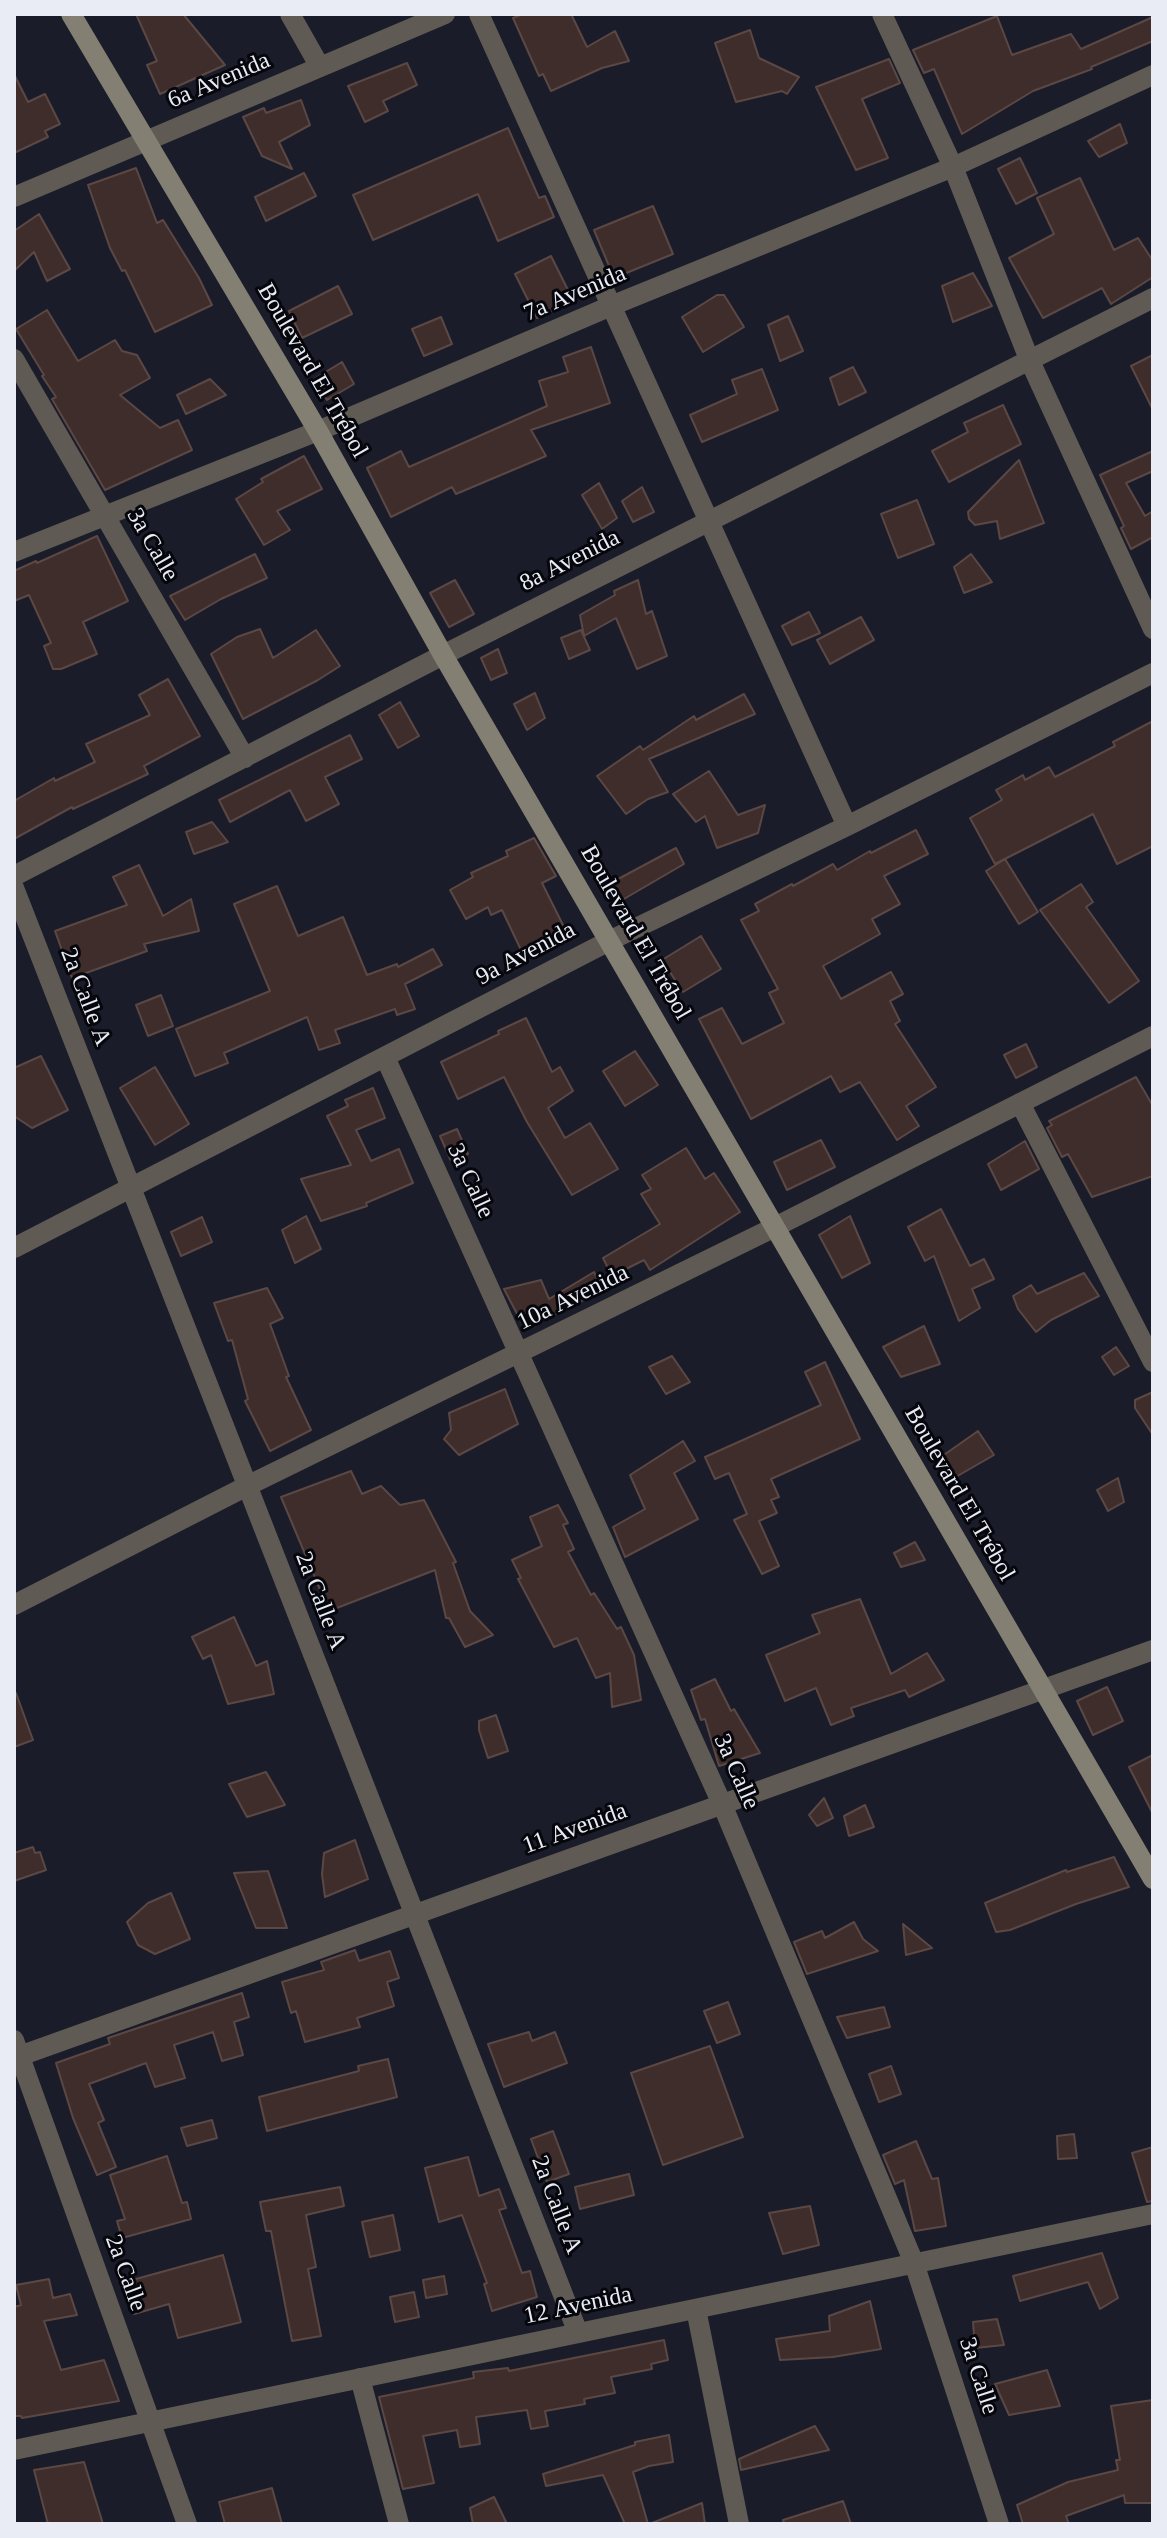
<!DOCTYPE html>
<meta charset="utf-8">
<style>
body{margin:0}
#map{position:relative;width:1167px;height:2538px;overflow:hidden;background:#1a1c29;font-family:Georgia,serif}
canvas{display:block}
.frame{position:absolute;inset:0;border:16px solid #eaecf5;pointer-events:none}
</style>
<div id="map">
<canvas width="1167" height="2538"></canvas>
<div class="frame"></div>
</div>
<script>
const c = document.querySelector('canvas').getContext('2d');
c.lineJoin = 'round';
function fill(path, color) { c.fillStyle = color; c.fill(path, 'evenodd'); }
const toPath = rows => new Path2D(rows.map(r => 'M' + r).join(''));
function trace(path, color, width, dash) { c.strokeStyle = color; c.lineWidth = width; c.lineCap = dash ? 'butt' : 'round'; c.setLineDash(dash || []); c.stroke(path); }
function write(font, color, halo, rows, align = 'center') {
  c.font = font + ' Georgia,serif'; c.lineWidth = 6; c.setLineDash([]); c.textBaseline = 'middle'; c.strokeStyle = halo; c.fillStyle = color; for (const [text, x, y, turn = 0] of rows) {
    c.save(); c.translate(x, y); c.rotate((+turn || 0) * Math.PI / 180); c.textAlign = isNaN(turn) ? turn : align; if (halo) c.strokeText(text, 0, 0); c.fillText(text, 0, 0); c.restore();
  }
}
const building = toPath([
 [136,14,183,14,225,65,160,94,147,65,157,61,136,14],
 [523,14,571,14,587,47,615,31,629,61,602,68,551,91,543,74,539,76,513,18,523,14],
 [997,16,1012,55,1071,34,1081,49,1153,17,1153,41,1091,67,1092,69,1033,91,962,134,934,69,924,73,913,50,997,16],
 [750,30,759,58,799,77,787,94,782,91,736,102,715,43,750,30],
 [889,59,900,83,862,99,888,158,856,170,816,87,889,59],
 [407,63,417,85,383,101,388,111,365,122,348,86,407,63],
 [14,74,28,102,45,94,60,124,45,131,48,137,14,153,14,74],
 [301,100,310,125,279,142,292,169,262,156,243,117,264,108,266,113,301,100],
 [1120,124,1127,143,1099,157,1088,141,1120,124],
 [508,128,539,198,545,196,554,217,498,241,478,194,373,240,353,195,508,128],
 [1020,158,1037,193,1016,204,998,169,1020,158],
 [136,168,157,223,163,220,199,278,212,305,155,332,125,270,122,271,110,248,88,185,136,168],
 [304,173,316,196,266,221,255,197,304,173],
 [1080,178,1114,250,1138,238,1153,261,1153,277,1111,304,1102,288,1043,318,1009,258,1054,234,1037,198,1080,178],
 [653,206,673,254,614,278,594,230,653,206],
 [39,214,70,269,47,281,34,252,14,271,14,231,39,214],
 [551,256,573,300,537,318,515,274,551,256],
 [973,273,992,306,953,322,942,286,973,273],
 [338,286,352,314,302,338,289,311,338,286],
 [717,295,724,295,744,327,703,352,682,317,717,295],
 [47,310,78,361,115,340,122,351,137,355,150,378,120,395,160,428,178,420,192,450,105,490,52,399,56,397,42,376,44,375,16,329,47,310],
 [788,316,803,351,780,361,768,325,788,316],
 [441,317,452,344,424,356,412,329,441,317],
 [591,347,610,403,531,430,546,456,456,494,452,487,391,517,367,468,401,451,409,467,547,406,539,381,568,372,563,357,591,347],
 [1153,355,1153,410,1131,366,1153,355],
 [342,362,354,384,327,400,314,379,342,362],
 [853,367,866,392,839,405,830,378,853,367],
 [762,369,778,410,702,442,690,415,737,394,732,380,762,369],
 [210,379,226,395,186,414,177,395,210,379],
 [1003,405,1021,444,949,482,932,451,968,432,964,423,1003,405],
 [1153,451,1153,471,1126,483,1145,516,1153,511,1153,537,1131,549,1121,528,1124,526,1100,475,1153,451],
 [304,456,322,489,277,511,290,530,264,545,236,499,263,482,261,479,304,456],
 [1019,460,1044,523,1000,539,997,521,975,525,969,519,968,512,1019,460],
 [599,483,617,518,602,529,582,495,599,483],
 [642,487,654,512,633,522,622,501,642,487],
 [917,500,934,544,898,558,881,514,917,500],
 [97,536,128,601,83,622,97,654,61,669,53,669,44,646,51,643,29,595,14,601,14,571,36,561,37,563,97,536],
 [255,554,267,578,221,599,185,620,170,596,255,554],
 [971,554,992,582,964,593,954,567,971,554],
 [455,580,474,614,449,627,430,593,455,580],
 [638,580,646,614,652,611,667,656,637,669,616,618,584,636,580,615,615,595,614,591,638,580],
 [809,612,820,633,792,645,782,626,809,612],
 [861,617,874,640,830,664,817,640,861,617],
 [260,629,273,658,316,630,340,666,318,680,243,719,211,654,237,637,260,629],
 [581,630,590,650,569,659,561,638,581,630],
 [498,649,507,673,491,680,481,658,498,649],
 [168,679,200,736,144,766,148,774,73,809,72,807,14,839,14,801,54,778,55,781,95,762,86,744,150,715,139,695,168,679],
 [535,693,545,718,527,730,514,704,535,693],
 [744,694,755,714,649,759,668,792,648,799,626,814,597,776,640,746,643,750,694,716,696,720,744,694],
 [400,702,419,736,398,748,379,715,400,702],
 [1153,721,1153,846,1117,864,1093,814,995,864,970,818,1002,800,996,790,1023,775,1025,780,1049,767,1055,777,1115,746,1113,742,1153,721],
 [350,735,362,759,325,777,339,804,306,821,290,790,230,822,219,800,350,735],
 [709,771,738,815,765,805,758,833,717,848,705,816,696,822,673,794,709,771],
 [212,822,228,842,194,854,186,832,212,822],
 [916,830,928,854,884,876,900,904,872,919,880,934,823,966,841,999,891,972,903,994,890,1001,900,1021,895,1024,936,1087,906,1106,919,1126,897,1140,860,1082,840,1092,831,1076,751,1119,699,1019,722,1008,742,1044,784,1023,769,993,778,989,741,920,759,911,755,904,792,884,793,886,833,864,837,870,870,851,871,853,916,830],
 [534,838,556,876,542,883,565,929,521,950,502,910,491,915,488,907,466,919,450,890,473,877,471,873,508,856,506,851,534,838],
 [676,848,684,864,617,903,607,885,676,848],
 [1005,859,1038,912,1019,924,986,871,1005,859],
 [139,865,163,916,191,899,199,931,144,944,147,951,72,978,55,931,127,905,113,877,139,865],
 [1081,884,1093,902,1086,907,1139,981,1109,1003,1040,910,1081,884],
 [277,886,298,936,343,917,367,975,397,964,398,967,433,949,442,965,405,984,415,1009,397,1015,395,1009,335,1030,340,1043,319,1050,307,1017,224,1053,228,1063,195,1076,176,1029,270,991,234,904,277,886],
 [701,936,721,969,683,992,662,960,701,936],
 [161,995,173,1026,148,1036,136,1005,161,995],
 [526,1018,552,1072,560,1067,573,1091,548,1108,565,1138,590,1123,618,1169,572,1195,527,1122,504,1077,458,1099,441,1062,499,1034,498,1031,526,1018],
 [1026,1044,1037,1067,1016,1078,1004,1055,1026,1044],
 [635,1051,658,1085,625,1106,603,1071,635,1051],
 [41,1056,68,1110,32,1128,14,1116,14,1068,41,1056],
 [155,1067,189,1124,155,1145,120,1088,155,1067],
 [1136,1077,1153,1106,1153,1176,1092,1197,1068,1154,1062,1157,1047,1128,1052,1125,1049,1121,1136,1077],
 [373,1088,385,1118,356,1130,371,1161,399,1149,413,1183,366,1203,367,1206,321,1221,301,1179,351,1165,327,1116,348,1106,345,1100,373,1088],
 [457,1129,468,1154,451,1161,440,1136,457,1129],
 [821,1140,835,1167,787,1190,774,1162,821,1140],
 [1025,1141,1039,1169,1001,1190,988,1164,1025,1141],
 [686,1148,705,1179,714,1173,740,1212,650,1270,644,1260,612,1276,603,1258,660,1224,641,1194,651,1189,642,1175,686,1148],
 [941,1209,970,1266,984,1259,994,1279,972,1289,980,1308,959,1321,934,1256,925,1261,908,1227,941,1209],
 [306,1216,321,1249,295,1263,282,1230,306,1216],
 [850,1216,870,1263,842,1278,819,1235,850,1216],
 [202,1217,212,1242,181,1256,171,1232,202,1217],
 [594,1272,603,1290,556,1314,524,1327,504,1289,541,1280,549,1299,594,1272],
 [1084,1273,1099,1296,1051,1320,1036,1332,1018,1309,1013,1296,1031,1285,1037,1294,1084,1273],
 [267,1288,283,1318,270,1324,289,1376,286,1377,311,1430,270,1451,245,1401,248,1399,232,1340,228,1341,214,1303,267,1288],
 [924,1326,940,1364,901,1377,883,1347,924,1326],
 [1116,1347,1129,1366,1114,1375,1102,1357,1116,1347],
 [672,1356,690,1382,666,1394,649,1367,672,1356],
 [825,1362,860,1439,771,1479,779,1497,771,1500,777,1513,759,1521,779,1566,762,1574,734,1520,747,1514,729,1473,715,1479,705,1457,821,1405,805,1372,825,1362],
 [505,1389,518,1424,459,1455,444,1439,451,1430,449,1413,505,1389],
 [1153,1392,1153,1435,1135,1408,1135,1400,1153,1392],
 [978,1431,994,1455,954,1478,941,1457,978,1431],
 [683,1441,695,1461,674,1473,698,1519,625,1557,613,1527,645,1509,630,1475,683,1441],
 [351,1471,362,1494,381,1486,400,1505,424,1500,456,1562,453,1563,470,1611,493,1635,465,1647,449,1618,446,1618,435,1570,329,1611,281,1497,351,1471],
 [1118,1478,1124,1502,1108,1511,1097,1490,1118,1478],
 [558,1505,568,1523,563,1525,574,1549,568,1552,591,1595,594,1593,617,1629,621,1627,634,1655,641,1700,612,1707,610,1673,596,1678,577,1638,554,1647,518,1579,521,1578,512,1560,542,1546,530,1517,558,1505],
 [915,1542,925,1560,901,1567,894,1553,915,1542],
 [860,1599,891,1674,927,1653,944,1680,909,1697,905,1690,851,1708,854,1716,831,1725,816,1688,785,1701,766,1655,820,1633,812,1615,860,1599],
 [234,1617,256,1666,267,1661,274,1694,228,1704,211,1655,203,1659,192,1637,234,1617],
 [715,1679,731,1711,734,1709,760,1753,719,1766,705,1719,701,1720,691,1690,715,1679],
 [1107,1687,1123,1721,1093,1735,1077,1701,1107,1687],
 [14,1693,16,1693,33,1740,14,1747,14,1693],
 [496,1715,508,1751,488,1758,479,1730,479,1721,496,1715],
 [1153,1755,1153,1814,1129,1767,1153,1755],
 [266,1772,285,1805,247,1817,229,1784,266,1772],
 [824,1798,833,1818,817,1826,809,1815,824,1798],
 [865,1805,874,1827,849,1836,844,1816,865,1805],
 [355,1840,368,1879,325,1897,322,1874,324,1853,355,1840],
 [33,1847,35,1853,40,1852,46,1870,14,1881,14,1853,33,1847],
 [1114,1857,1129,1887,1076,1904,1010,1930,996,1932,985,1903,1066,1870,1067,1872,1114,1857],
 [268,1871,287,1928,256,1928,234,1873,268,1871],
 [171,1893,190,1939,155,1954,138,1945,127,1922,148,1903,171,1893],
 [854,1922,863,1939,878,1951,807,1974,794,1942,822,1931,825,1938,854,1922],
 [903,1924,932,1948,906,1955,903,1924],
 [355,1950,359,1961,390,1951,399,1978,387,1982,394,2006,357,2018,360,2027,305,2042,296,2011,291,2013,282,1982,324,1970,321,1962,355,1950],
 [242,1993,249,2017,234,2022,243,2055,222,2061,213,2032,174,2045,185,2078,155,2087,146,2063,89,2084,104,2120,98,2123,116,2167,97,2175,73,2118,56,2063,110,2044,108,2038,242,1993],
 [728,2002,740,2034,717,2043,704,2011,728,2002],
 [884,2007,890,2027,847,2038,837,2017,884,2007],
 [529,2032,532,2041,555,2032,567,2063,504,2087,488,2044,529,2032],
 [710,2046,743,2137,663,2165,631,2073,710,2046],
 [388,2059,397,2097,267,2131,259,2097,359,2071,358,2066,388,2059],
 [891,2066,901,2094,879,2102,869,2074,891,2066],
 [212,2120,217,2138,187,2146,181,2128,212,2120],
 [553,2131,569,2174,547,2182,531,2139,553,2131],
 [1074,2134,1077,2158,1058,2159,1057,2136,1074,2134],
 [916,2141,932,2179,938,2178,946,2226,915,2231,904,2180,895,2184,883,2155,916,2141],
 [1153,2147,1153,2201,1147,2202,1132,2153,1153,2147],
 [167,2156,182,2203,187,2202,191,2219,122,2238,117,2221,125,2219,110,2175,167,2156],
 [468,2157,479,2196,499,2189,506,2208,499,2210,522,2273,530,2271,537,2297,492,2311,484,2284,487,2283,462,2215,439,2222,425,2168,468,2157],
 [629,2174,634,2195,580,2209,575,2187,629,2174],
 [340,2187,344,2206,306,2215,316,2267,308,2269,321,2336,292,2341,271,2231,266,2231,260,2202,340,2187],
 [810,2206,819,2245,783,2254,769,2213,810,2206],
 [393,2215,400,2250,370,2257,362,2222,393,2215],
 [1102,2253,1118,2298,1100,2309,1088,2282,1020,2301,1013,2276,1102,2253],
 [223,2255,241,2322,178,2338,169,2304,134,2314,125,2282,223,2255],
 [444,2276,447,2294,426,2298,423,2280,444,2276],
 [49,2279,53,2298,70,2294,77,2315,44,2321,61,2370,104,2360,119,2401,22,2418,21,2416,14,2416,14,2307,21,2305,16,2285,49,2279],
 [414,2292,419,2317,395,2322,390,2297,414,2292],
 [870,2301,881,2349,833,2357,780,2360,776,2339,830,2331,829,2316,870,2301],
 [997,2319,1004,2345,975,2348,973,2322,997,2319],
 [664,2340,668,2360,651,2364,652,2369,611,2377,615,2393,584,2399,585,2404,545,2411,548,2426,531,2429,527,2410,476,2417,480,2444,460,2447,457,2430,423,2436,434,2483,403,2489,379,2397,474,2378,473,2372,508,2368,509,2371,664,2340],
 [1047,2370,1060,2406,1009,2415,995,2384,1047,2370],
 [1153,2400,1153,2503,1125,2503,1124,2495,1066,2516,1069,2524,1023,2524,1017,2505,1068,2482,1118,2470,1116,2460,1120,2460,1111,2406,1153,2400],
 [815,2426,829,2450,741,2470,739,2459,815,2426],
 [669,2435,673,2462,649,2466,633,2472,648,2524,625,2524,603,2475,546,2486,543,2474,635,2445,635,2442,669,2435],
 [84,2462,103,2524,48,2524,34,2470,84,2462],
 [272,2488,282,2524,225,2524,219,2502,272,2488],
 [494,2497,507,2524,473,2524,470,2508,494,2497],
 [843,2501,851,2524,784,2524,783,2520,843,2501],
 [702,2503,705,2524,652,2524,652,2523,702,2503]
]);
fill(building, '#3e2d2a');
trace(building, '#5b4845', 2);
trace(toPath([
 [290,14,320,67],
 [479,14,847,826],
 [882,14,953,167,1029,359,1153,629],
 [14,197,445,14],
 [14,359,245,758],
 [14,552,318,431,611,306,953,167,1153,75],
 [14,876,443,655,1153,298],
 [14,888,578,2333],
 [385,1057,722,1804,914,2263,999,2524],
 [1020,1103,1153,1362],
 [14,1248,609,941,847,826,1153,673],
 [14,1605,247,1486,775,1227,1153,1036],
 [14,2040,187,2524],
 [696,2309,739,2524],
 [360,2378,399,2524],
 [14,2450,1153,2214]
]), '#5f5b54', 20);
trace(toPath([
 [14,2058,1153,1650]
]), '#5f5b54', 20);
trace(toPath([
 [71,14,318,431,443,655,1153,1879]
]), '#847f73', 20);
write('24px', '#eaecf5', '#06070c', [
 ["6a Avenida",219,81,-23],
 ["7a Avenida",575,294,-23],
 ["Boulevard El Trébol",312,371,60],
 ["3a Calle",152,545,60],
 ["8a Avenida",570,561,-27],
 ["Boulevard El Trébol",635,933,60],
 ["9a Avenida",526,954,-28],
 ["2a Calle A",85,997,69],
 ["3a Calle",470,1181,65],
 ["10a Avenida",573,1298,-26],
 ["Boulevard El Trébol",959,1494,60],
 ["2a Calle A",320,1601,69],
 ["3a Calle",736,1772,66],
 ["11 Avenida",575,1829,-20],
 ["2a Calle A",556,2205,69],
 ["2a Calle",125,2273,70],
 ["12 Avenida",578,2306,-12],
 ["3a Calle",978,2376,72]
]);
</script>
